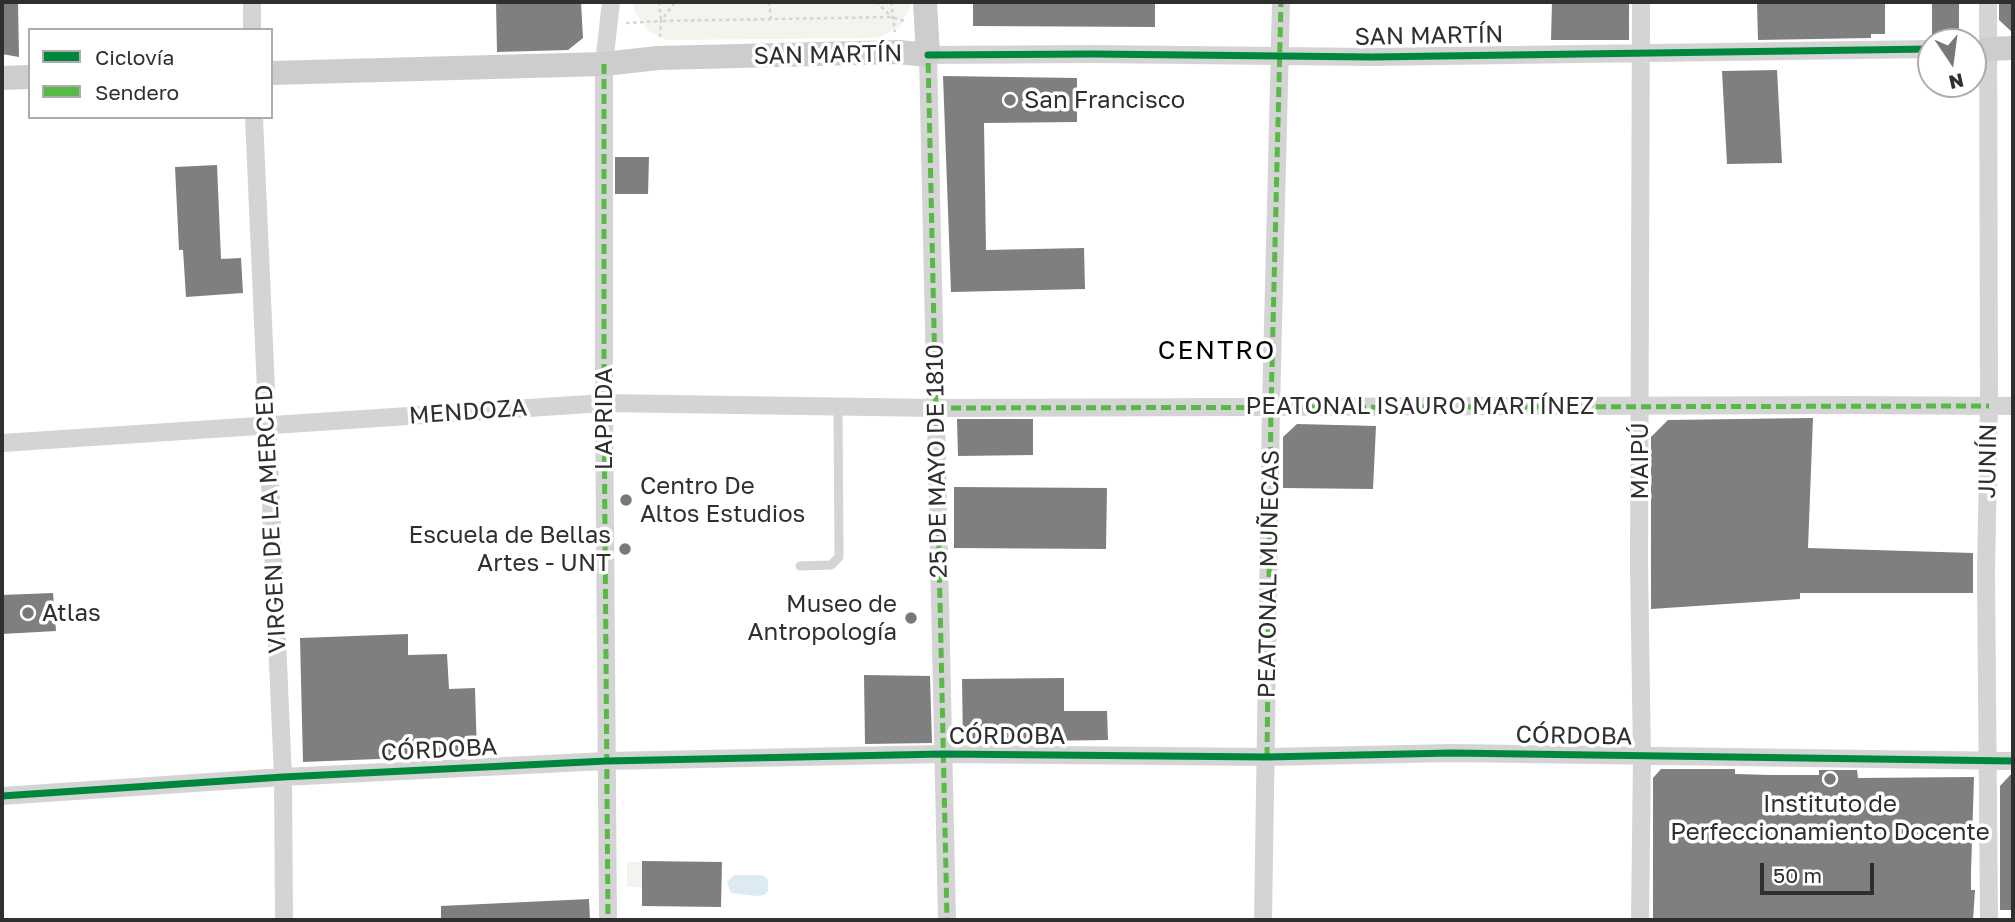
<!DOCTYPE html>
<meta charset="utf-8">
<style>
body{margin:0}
#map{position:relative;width:2015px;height:922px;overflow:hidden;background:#fff;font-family:"Golos Text",sans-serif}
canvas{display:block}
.frame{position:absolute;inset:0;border:4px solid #2f2f2f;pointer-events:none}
.legend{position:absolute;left:28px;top:28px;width:245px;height:91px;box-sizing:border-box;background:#fff;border:2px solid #acacac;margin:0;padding:9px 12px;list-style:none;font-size:21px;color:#2f2f2f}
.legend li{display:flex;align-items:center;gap:14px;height:35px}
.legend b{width:35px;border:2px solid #acacac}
.north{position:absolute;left:1917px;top:28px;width:70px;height:70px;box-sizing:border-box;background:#fff;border:2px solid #acacac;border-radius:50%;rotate:167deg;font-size:19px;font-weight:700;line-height:28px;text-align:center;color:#2f2f2f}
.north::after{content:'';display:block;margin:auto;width:24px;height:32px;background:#787878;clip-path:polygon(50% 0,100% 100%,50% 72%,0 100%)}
.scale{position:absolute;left:1760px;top:863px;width:114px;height:32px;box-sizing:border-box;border:4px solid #2f2f2f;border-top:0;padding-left:9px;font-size:21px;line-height:24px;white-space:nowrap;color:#2f2f2f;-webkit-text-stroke:5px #fff;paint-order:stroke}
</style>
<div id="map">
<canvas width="2015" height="922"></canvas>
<div class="frame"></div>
<ul class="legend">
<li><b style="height:9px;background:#00873e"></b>Ciclovía</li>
<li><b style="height:9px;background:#58b947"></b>Sendero</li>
</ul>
<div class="north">N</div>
<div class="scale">50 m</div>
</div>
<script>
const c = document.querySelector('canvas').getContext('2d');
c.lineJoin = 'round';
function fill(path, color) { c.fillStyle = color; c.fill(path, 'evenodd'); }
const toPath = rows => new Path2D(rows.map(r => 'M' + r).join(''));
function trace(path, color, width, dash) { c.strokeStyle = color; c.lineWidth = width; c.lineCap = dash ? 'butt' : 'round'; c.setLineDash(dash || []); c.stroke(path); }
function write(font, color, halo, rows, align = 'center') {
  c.font = font + ' "Golos Text",sans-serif'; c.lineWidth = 7; c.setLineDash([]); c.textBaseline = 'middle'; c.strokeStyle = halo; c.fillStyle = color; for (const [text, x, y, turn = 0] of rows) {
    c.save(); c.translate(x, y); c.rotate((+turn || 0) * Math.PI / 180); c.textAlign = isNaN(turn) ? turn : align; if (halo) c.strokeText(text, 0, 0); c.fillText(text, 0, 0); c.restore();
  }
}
fill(toPath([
 [633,2,911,2,911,6,899,28,877,38,667,40,649,31,635,12],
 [627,862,642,862,642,887,627,887]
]), '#f2f5ed');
fill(toPath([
 [734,875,760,875,764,876,768,880,768,891,764,895,756,896,731,893,727,882]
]), '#dbebf1');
fill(toPath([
 [2,2,18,2,19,57,2,54],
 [496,2,581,2,583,38,568,50,497,52],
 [973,2,1155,2,1155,27,973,26],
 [1552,2,1629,2,1629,40,1551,40],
 [1757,2,1885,2,1885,34,1871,34,1871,38,1758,40],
 [1932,2,1959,2,1959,38,1932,38],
 [1999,2,2013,2,2013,33,1999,20],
 [1777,70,1782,163,1727,164,1722,71],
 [943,76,1077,78,1077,122,984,123,986,250,1084,248,1085,289,951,292],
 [615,157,649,157,648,194,615,194],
 [217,165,221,259,241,258,243,293,186,297,183,250,179,250,175,167],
 [1813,418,1808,548,1973,553,1973,593,1800,593,1800,599,1651,609,1651,437,1668,420],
 [957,419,1033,419,1033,455,958,456],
 [1297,424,1376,426,1373,489,1283,488,1283,437],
 [954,487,1107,488,1106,549,954,548],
 [53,593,56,631,2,634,2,595],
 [408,634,408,655,447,654,449,689,475,688,477,755,303,762,300,638],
 [864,675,930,676,932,743,865,744],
 [1064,678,1064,711,1107,711,1108,740,963,742,962,679],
 [1661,769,1735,769,1735,774,1771,775,1819,775,1819,770,1857,770,1858,778,1974,777,1971,872,1971,890,1975,890,1973,920,1653,920,1653,778],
 [2013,772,2013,910,2000,910,2000,786],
 [642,861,722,862,721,907,642,906],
 [589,899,590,920,441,920,441,906]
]), '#7f7f7f');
trace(toPath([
 [659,2,661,21,892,17,907,22],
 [769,2,771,18],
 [876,2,892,17],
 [891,2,895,32],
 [626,23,661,21],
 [660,37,661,21,675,2]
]), '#d4d4d4', 2.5, [3.5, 3.5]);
trace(toPath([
 [800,566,831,565,839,557,838,406]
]), '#d4d4d4', 9);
trace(toPath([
 [252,2,252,30],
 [1988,2,1989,406,1986,573,1989,920],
 [254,117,283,777,284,920],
 [2,443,604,403,936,408,1852,405,2013,406],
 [2,796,283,777,606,761,943,754,1267,757,1452,753,2013,761],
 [608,920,604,403,604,64,611,2],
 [947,920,928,55,1093,54,1372,57,1931,49],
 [1263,920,1271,407,1281,2],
 [1640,920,1642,757,1639,566,1641,2]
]), '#d4d4d4', 18);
trace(toPath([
 [1988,49,2013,48],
 [271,73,604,64,658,58,899,52,928,55,925,2],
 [2,78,30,77]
]), '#cdcdcd', 24);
trace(toPath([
 [1973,49,1988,49],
 [935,55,928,55,947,920],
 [604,64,604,403,608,920],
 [936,408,1989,406],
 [1267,757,1271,407,1281,2]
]), '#58b947', 5, [10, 5]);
trace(toPath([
 [928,55,1093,54,1372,57,1931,49],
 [2,796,283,777,606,761,943,754,1267,757,1452,753,2013,761]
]), '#00873e', 7);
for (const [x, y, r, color] of [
 [1010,100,7,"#787878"],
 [626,500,7,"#787878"],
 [625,549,7,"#787878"],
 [28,613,7,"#787878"],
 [911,618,7,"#787878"],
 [1830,779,7,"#787878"]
]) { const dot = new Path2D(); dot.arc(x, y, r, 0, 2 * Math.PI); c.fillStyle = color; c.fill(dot); trace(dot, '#fff', 2.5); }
write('24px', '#2f2f2f', '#fff', [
 ["SAN MARTÍN",1429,36,-1],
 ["SAN MARTÍN",828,55,-1],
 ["PEATONAL ISAURO MARTÍNEZ",1420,406],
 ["MENDOZA",468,412,-4],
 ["LAPRIDA",604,419,-90],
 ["25 DE MAYO DE 1810",937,461,-91],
 ["MAIPÚ",1640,461,-90],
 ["JUNÍN",1988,461,-89],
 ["VIRGEN DE LA MERCED",271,519,-93],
 ["PEATONAL MUÑECAS",1269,574,-89],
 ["CÓRDOBA",1007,736],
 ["CÓRDOBA",1574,736,1],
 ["CÓRDOBA",439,750,-3]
]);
write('24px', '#2f2f2f', '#fff', [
 ["San Francisco",1024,100],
 ["Centro De",640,486],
 ["Altos Estudios",640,514],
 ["Escuela de Bellas",611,535,"right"],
 ["Artes - UNT",611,563,"right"],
 ["Museo de",897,604,"right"],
 ["Antropología",897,632,"right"],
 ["Atlas",42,613],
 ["Instituto de",1830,804,"center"],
 ["Perfeccionamiento Docente",1830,832,"center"]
], 'left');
c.letterSpacing = '2px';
write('26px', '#000', '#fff', [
 ["CENTRO",1217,351]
]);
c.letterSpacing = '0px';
</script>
